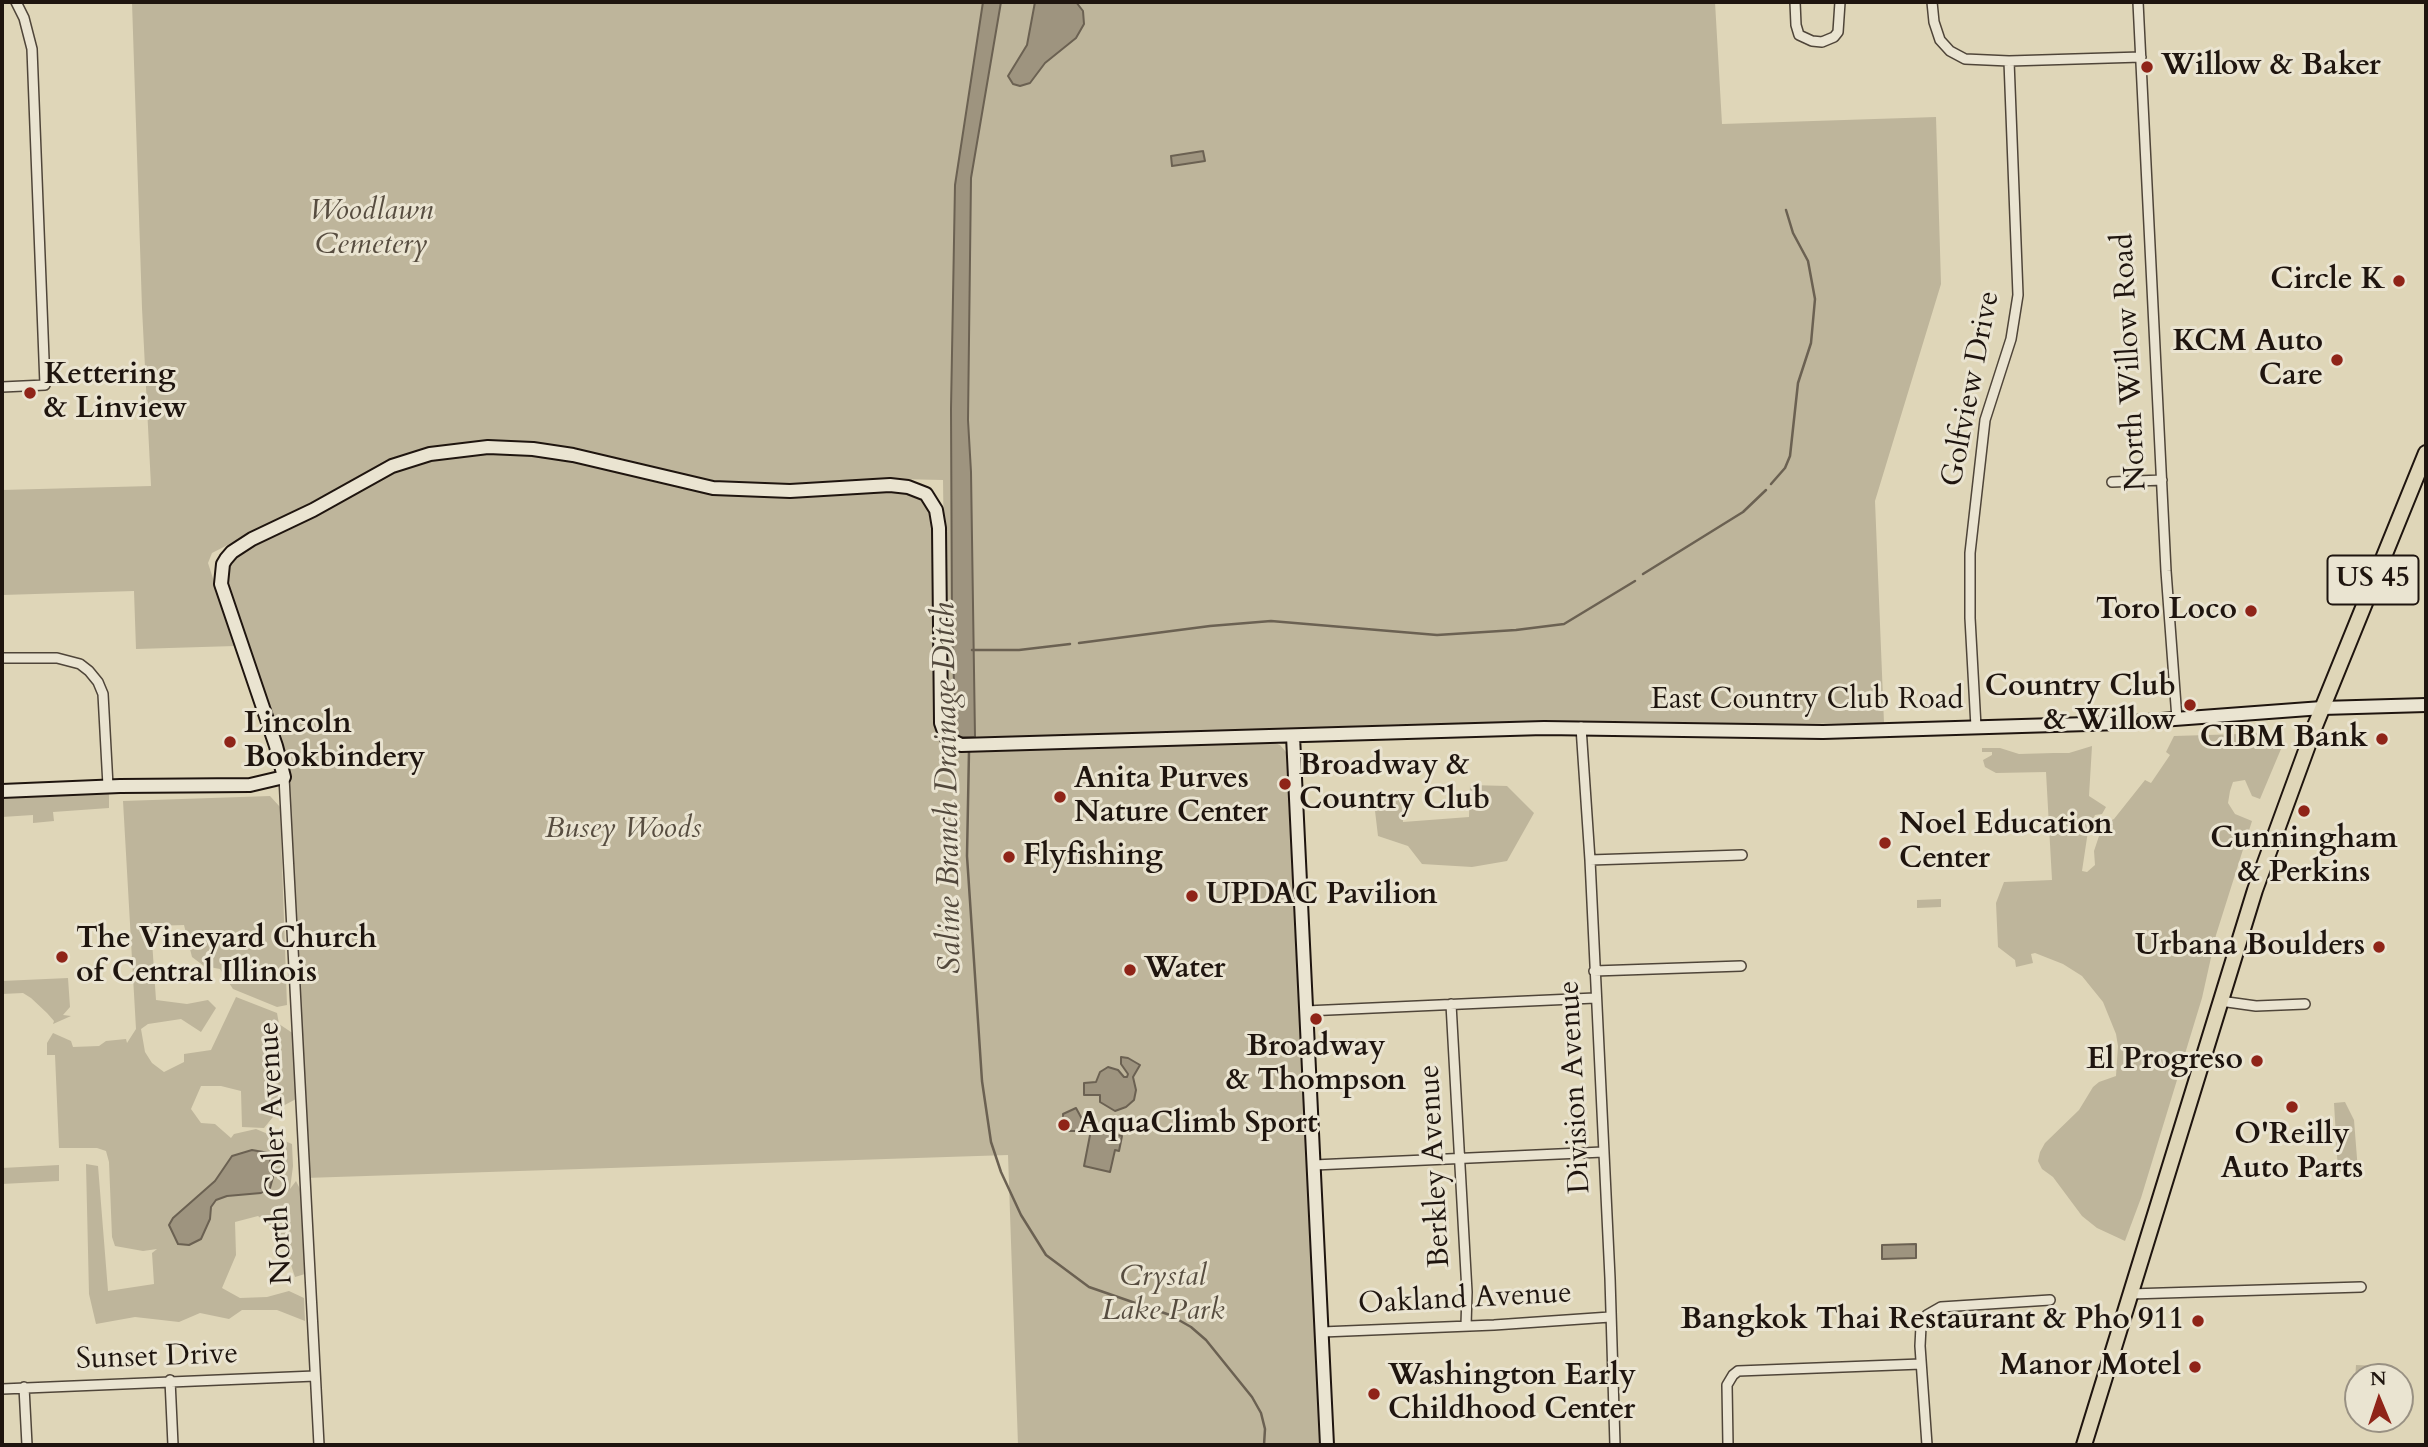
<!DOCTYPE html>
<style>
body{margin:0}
#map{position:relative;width:2428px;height:1447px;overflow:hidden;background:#dfd6b8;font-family:Cardo,serif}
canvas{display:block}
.frame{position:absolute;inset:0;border:4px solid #1f150f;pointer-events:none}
.north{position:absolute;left:2344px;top:1363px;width:70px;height:70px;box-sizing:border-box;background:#eae4d1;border:2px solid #999183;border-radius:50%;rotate:358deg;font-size:19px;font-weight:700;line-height:28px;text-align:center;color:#1f150f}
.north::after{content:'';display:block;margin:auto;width:24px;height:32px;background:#8f2418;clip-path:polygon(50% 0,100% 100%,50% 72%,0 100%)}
</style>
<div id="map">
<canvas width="2428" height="1447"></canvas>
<div class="frame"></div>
<div class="north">N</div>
</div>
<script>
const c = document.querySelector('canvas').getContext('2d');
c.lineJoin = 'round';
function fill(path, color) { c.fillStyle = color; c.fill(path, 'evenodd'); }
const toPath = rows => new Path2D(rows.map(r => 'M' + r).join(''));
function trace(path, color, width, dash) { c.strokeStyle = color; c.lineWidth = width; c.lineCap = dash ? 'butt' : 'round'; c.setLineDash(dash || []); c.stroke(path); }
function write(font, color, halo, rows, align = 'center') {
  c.font = font + ' Cardo,serif'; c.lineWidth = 6; c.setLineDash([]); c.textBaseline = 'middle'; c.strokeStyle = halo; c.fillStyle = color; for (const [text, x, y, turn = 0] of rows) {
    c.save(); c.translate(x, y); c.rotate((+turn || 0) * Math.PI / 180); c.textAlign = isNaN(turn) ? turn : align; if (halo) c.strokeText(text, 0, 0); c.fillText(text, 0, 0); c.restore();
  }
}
fill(toPath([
 [132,2,1715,2,1722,124,1936,117,1941,284,1875,501,1884,723,1767,724,1630,721,1402,724,1099,736,958,737,947,724,946,704,943,480,897,479,772,485,711,482,540,444,387,463,212,553,208,563,235,646,136,649,134,591,2,595,2,490,151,486,142,308],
 [507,447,713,488,890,485,932,500,940,712,950,741,1270,741,1280,745,1286,752,1320,1445,1018,1445,1008,1155,305,1178,284,777,221,585,226,559,392,466],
 [2274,733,2281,735,2281,749,2260,799,2252,796,2245,780,2233,782,2230,791,2228,803,2235,814,2252,821,2216,935,2202,998,2141,1198,2125,1241,2097,1228,2082,1216,2053,1177,2042,1169,2038,1161,2040,1152,2045,1143,2079,1110,2093,1087,2099,1082,2116,1076,2118,1046,2116,1034,2103,1002,2082,976,2063,964,2035,953,2031,954,2033,963,2016,967,2015,960,1998,947,1996,903,2004,882,2052,880,2046,772,1996,773,1985,767,1983,760,1992,755,1992,752,1982,752,1982,748,2000,748,2019,754,2054,753,2069,753,2092,746,2089,796,2106,807,2102,814,2095,815,2088,831,2082,871,2087,872,2095,865,2094,851,2103,824,2114,819,2145,780,2151,783,2170,755,2166,752,2174,736],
 [1470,785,1507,786,1534,813,1507,861,1472,867,1422,864,1408,846,1378,836,1373,794,1401,793,1403,822,1469,817],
 [109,793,109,808,53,812,54,821,33,823,33,815,2,817,2,797],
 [270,796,280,807,287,1005,277,1007,233,989,220,969,204,966,192,957,184,925,151,926,156,1000,187,1004,208,1000,216,1008,201,1032,181,1019,148,1024,141,1029,145,1052,152,1063,164,1072,184,1062,184,1054,211,1050,236,997,277,1013,279,1024,294,1034,296,1099,281,1107,264,1128,242,1127,241,1091,221,1086,201,1086,191,1109,201,1123,215,1124,231,1138,234,1134,256,1129,292,1144,293,1166,290,1189,296,1181,301,1191,305,1274,295,1277,286,1250,275,1229,258,1216,235,1222,236,1255,222,1288,240,1298,267,1297,289,1291,304,1298,305,1321,277,1310,242,1310,229,1319,200,1313,179,1322,135,1317,96,1324,89,1294,86,1164,98,1166,108,1291,154,1284,152,1253,157,1249,143,1251,115,1246,112,1237,109,1162,106,1151,97,1148,59,1148,55,1055,47,1055,47,1043,53,1033,71,1041,73,1047,99,1046,106,1041,126,1039,127,1043,136,1029,123,801],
 [1941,899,1941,907,1917,908,1917,900],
 [68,978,70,1007,63,1015,71,1016,53,1024,54,1021,47,1013,31,998,23,993,2,994,2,981],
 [2345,1102,2354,1120,2358,1171,2338,1172,2334,1103],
 [59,1165,59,1181,2,1184,2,1168],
 [2356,1365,2378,1366,2377,1377,2358,1377,2358,1413,2353,1413]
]), '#beb59b');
const water = toPath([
 [983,2,1001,2,971,178,968,420,971,472,975,737,958,737,956,734,952,630,951,409,955,185,983,2],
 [1035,2,1076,2,1083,11,1084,24,1076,38,1045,63,1030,83,1020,86,1013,84,1008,76,1027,45,1035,2],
 [1203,151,1205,161,1172,166,1171,156,1203,151],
 [1121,1057,1128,1058,1140,1065,1133,1077,1136,1090,1134,1100,1126,1107,1115,1111,1100,1102,1100,1095,1084,1095,1084,1083,1096,1082,1100,1072,1108,1067,1118,1070,1124,1077,1127,1077,1128,1074,1121,1064,1121,1057],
 [1076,1108,1082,1119,1080,1131,1064,1131,1063,1114,1076,1108],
 [1091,1130,1122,1136,1119,1151,1115,1150,1110,1172,1084,1166,1091,1130],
 [252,1150,269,1153,273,1177,270,1188,261,1193,227,1196,216,1200,211,1207,210,1219,201,1239,189,1245,178,1244,169,1225,173,1218,215,1181,232,1156,252,1150],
 [1916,1244,1916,1258,1882,1259,1882,1245,1916,1244]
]);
fill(water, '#9e947f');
trace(water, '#6b6152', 2);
trace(toPath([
 [1771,484,1785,468,1790,456,1798,383,1811,343,1815,299,1808,261,1793,233,1786,210],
 [1643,574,1743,512,1766,490],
 [1079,643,1210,626,1271,621,1437,635,1516,630,1564,624,1635,581],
 [972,650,1019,650,1070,644],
 [969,751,967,856,982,1081,991,1142,1001,1172,1021,1215,1046,1255,1089,1287,1170,1315,1191,1327,1206,1340,1252,1397,1261,1413,1265,1429,1264,1445]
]), '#6b6152', 2.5);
const street = toPath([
 [1795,2,1796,25,1799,35,1812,41,1822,42,1834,37,1838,32,1840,2],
 [1932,2,1934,22,1940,40,1950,51,1965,59,2009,61,2141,57],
 [2138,2,2166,571,2177,719],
 [2,387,45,385,32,49,24,18,16,2],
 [2112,482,2162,480],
 [2,658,57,658,80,664,89,671,98,682,103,694,108,786],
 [1581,727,1590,860,1610,1278,1615,1445],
 [1976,727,1970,618,1970,553,1985,420,2011,339,2018,295,2009,61],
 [284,777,319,1445],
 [1590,860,1742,855],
 [1594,971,1741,966],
 [2220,1001,2256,1006,2305,1004],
 [1451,1004,1467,1292,1466,1326],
 [1306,1011,1595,998],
 [1314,1165,1603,1152],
 [2130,1294,2361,1287],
 [1322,1332,1494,1325,1610,1317],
 [170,1380,173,1445],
 [24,1387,27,1445],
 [2,1389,315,1376],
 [1728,1445,1727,1385,1733,1375,1738,1371,1921,1364],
 [1927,1445,1920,1346,1921,1326,1927,1315,1941,1307,2050,1300]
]);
const secondary = toPath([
 [1293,736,1327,1445],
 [2,791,120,786,250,785,284,777,276,746,221,584,223,564,226,559,232,552,252,539,313,510,392,466,430,454,488,447,533,449,573,455,713,488,790,491,890,485,908,487,926,494,936,510,939,528,941,723,946,737,961,745,1544,728,1823,732,2121,723,2322,708,2426,705]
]);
const primary = toPath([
 [2084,1445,2255,890,2315,726,2426,453]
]);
trace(street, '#4f4539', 12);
trace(secondary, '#1f150f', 16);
trace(primary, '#1f150f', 18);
trace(street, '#eae4d1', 9);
trace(secondary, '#eae4d1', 12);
trace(primary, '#dfd6b8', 14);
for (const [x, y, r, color] of [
 [2147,67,7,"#8f2418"],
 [2399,281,7,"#8f2418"],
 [2337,360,7,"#8f2418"],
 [30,393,7,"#8f2418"],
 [2251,611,7,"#8f2418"],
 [2190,705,7,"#8f2418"],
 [2382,739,7,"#8f2418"],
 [230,742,7,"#8f2418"],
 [1285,784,7,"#8f2418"],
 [1060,797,7,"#8f2418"],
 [2304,811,7,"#8f2418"],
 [1885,843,7,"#8f2418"],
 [1009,857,7,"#8f2418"],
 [1192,896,7,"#8f2418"],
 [2379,947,7,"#8f2418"],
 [62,957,7,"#8f2418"],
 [1130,970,7,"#8f2418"],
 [1316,1019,7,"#8f2418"],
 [2257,1061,7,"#8f2418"],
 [2292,1107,7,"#8f2418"],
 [1064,1125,7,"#8f2418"],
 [2198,1321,7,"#8f2418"],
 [2195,1367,7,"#8f2418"],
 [1374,1394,7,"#8f2418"]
]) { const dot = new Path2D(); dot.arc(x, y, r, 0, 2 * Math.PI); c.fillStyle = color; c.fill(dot); trace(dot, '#eae4d1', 2.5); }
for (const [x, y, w] of [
 [2373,580,91]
]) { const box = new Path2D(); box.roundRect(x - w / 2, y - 24.5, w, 49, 5); c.fillStyle = '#eae4d1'; c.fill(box); trace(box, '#1f150f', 2); }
write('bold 28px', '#1f150f', null, [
 ["US 45",2373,580]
]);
write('bold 30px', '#1f150f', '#eae4d1', [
 ["Willow & Baker",2161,67],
 ["Circle K",2385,281,"right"],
 ["KCM Auto",2323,343,"right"],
 ["Care",2323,377,"right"],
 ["Kettering",44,376],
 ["& Linview",44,410],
 ["Toro Loco",2237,611,"right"],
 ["Country Club",2176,688,"right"],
 ["& Willow",2176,722,"right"],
 ["Lincoln",244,725],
 ["Bookbindery",244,759],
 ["CIBM Bank",2368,739,"right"],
 ["Broadway &",1299,767],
 ["Country Club",1299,801],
 ["Anita Purves",1074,780],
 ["Nature Center",1074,814],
 ["Noel Education",1899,826],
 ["Center",1899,860],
 ["Cunningham",2304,840,"center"],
 ["& Perkins",2304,874,"center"],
 ["Flyfishing",1023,857],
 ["UPDAC Pavilion",1206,896],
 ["The Vineyard Church",76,940],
 ["of Central Illinois",76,974],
 ["Urbana Boulders",2365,947,"right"],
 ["Water",1144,970],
 ["Broadway",1316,1048,"center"],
 ["& Thompson",1316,1082,"center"],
 ["El Progreso",2243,1061,"right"],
 ["AquaClimb Sport",1078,1125],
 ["O'Reilly",2292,1136,"center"],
 ["Auto Parts",2292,1170,"center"],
 ["Bangkok Thai Restaurant & Pho 911",2184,1321,"right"],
 ["Manor Motel",2181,1367,"right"],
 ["Washington Early",1388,1377],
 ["Childhood Center",1388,1411]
], 'left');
write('italic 30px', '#574d40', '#eae4d1', [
 ["Woodlawn",371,212],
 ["Cemetery",371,246],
 ["Busey Woods",623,830],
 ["Crystal",1163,1278],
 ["Lake Park",1163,1312]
]);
write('30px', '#1f150f', '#eae4d1', [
 ["North Willow Road",2131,362,-93],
 ["Golfview Drive",1972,389,-79],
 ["East Country Club Road",1807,701],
 ["Division Avenue",1576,1087,-93],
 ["North Coler Avenue",277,1153,-93],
 ["Berkley Avenue",1436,1166,-93],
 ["Oakland Avenue",1465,1300,-3],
 ["Sunset Drive",157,1358,-2]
]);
write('italic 32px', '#52483c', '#eae4d1', [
 ["Saline Branch Drainage Ditch",949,788,-91]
]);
</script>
